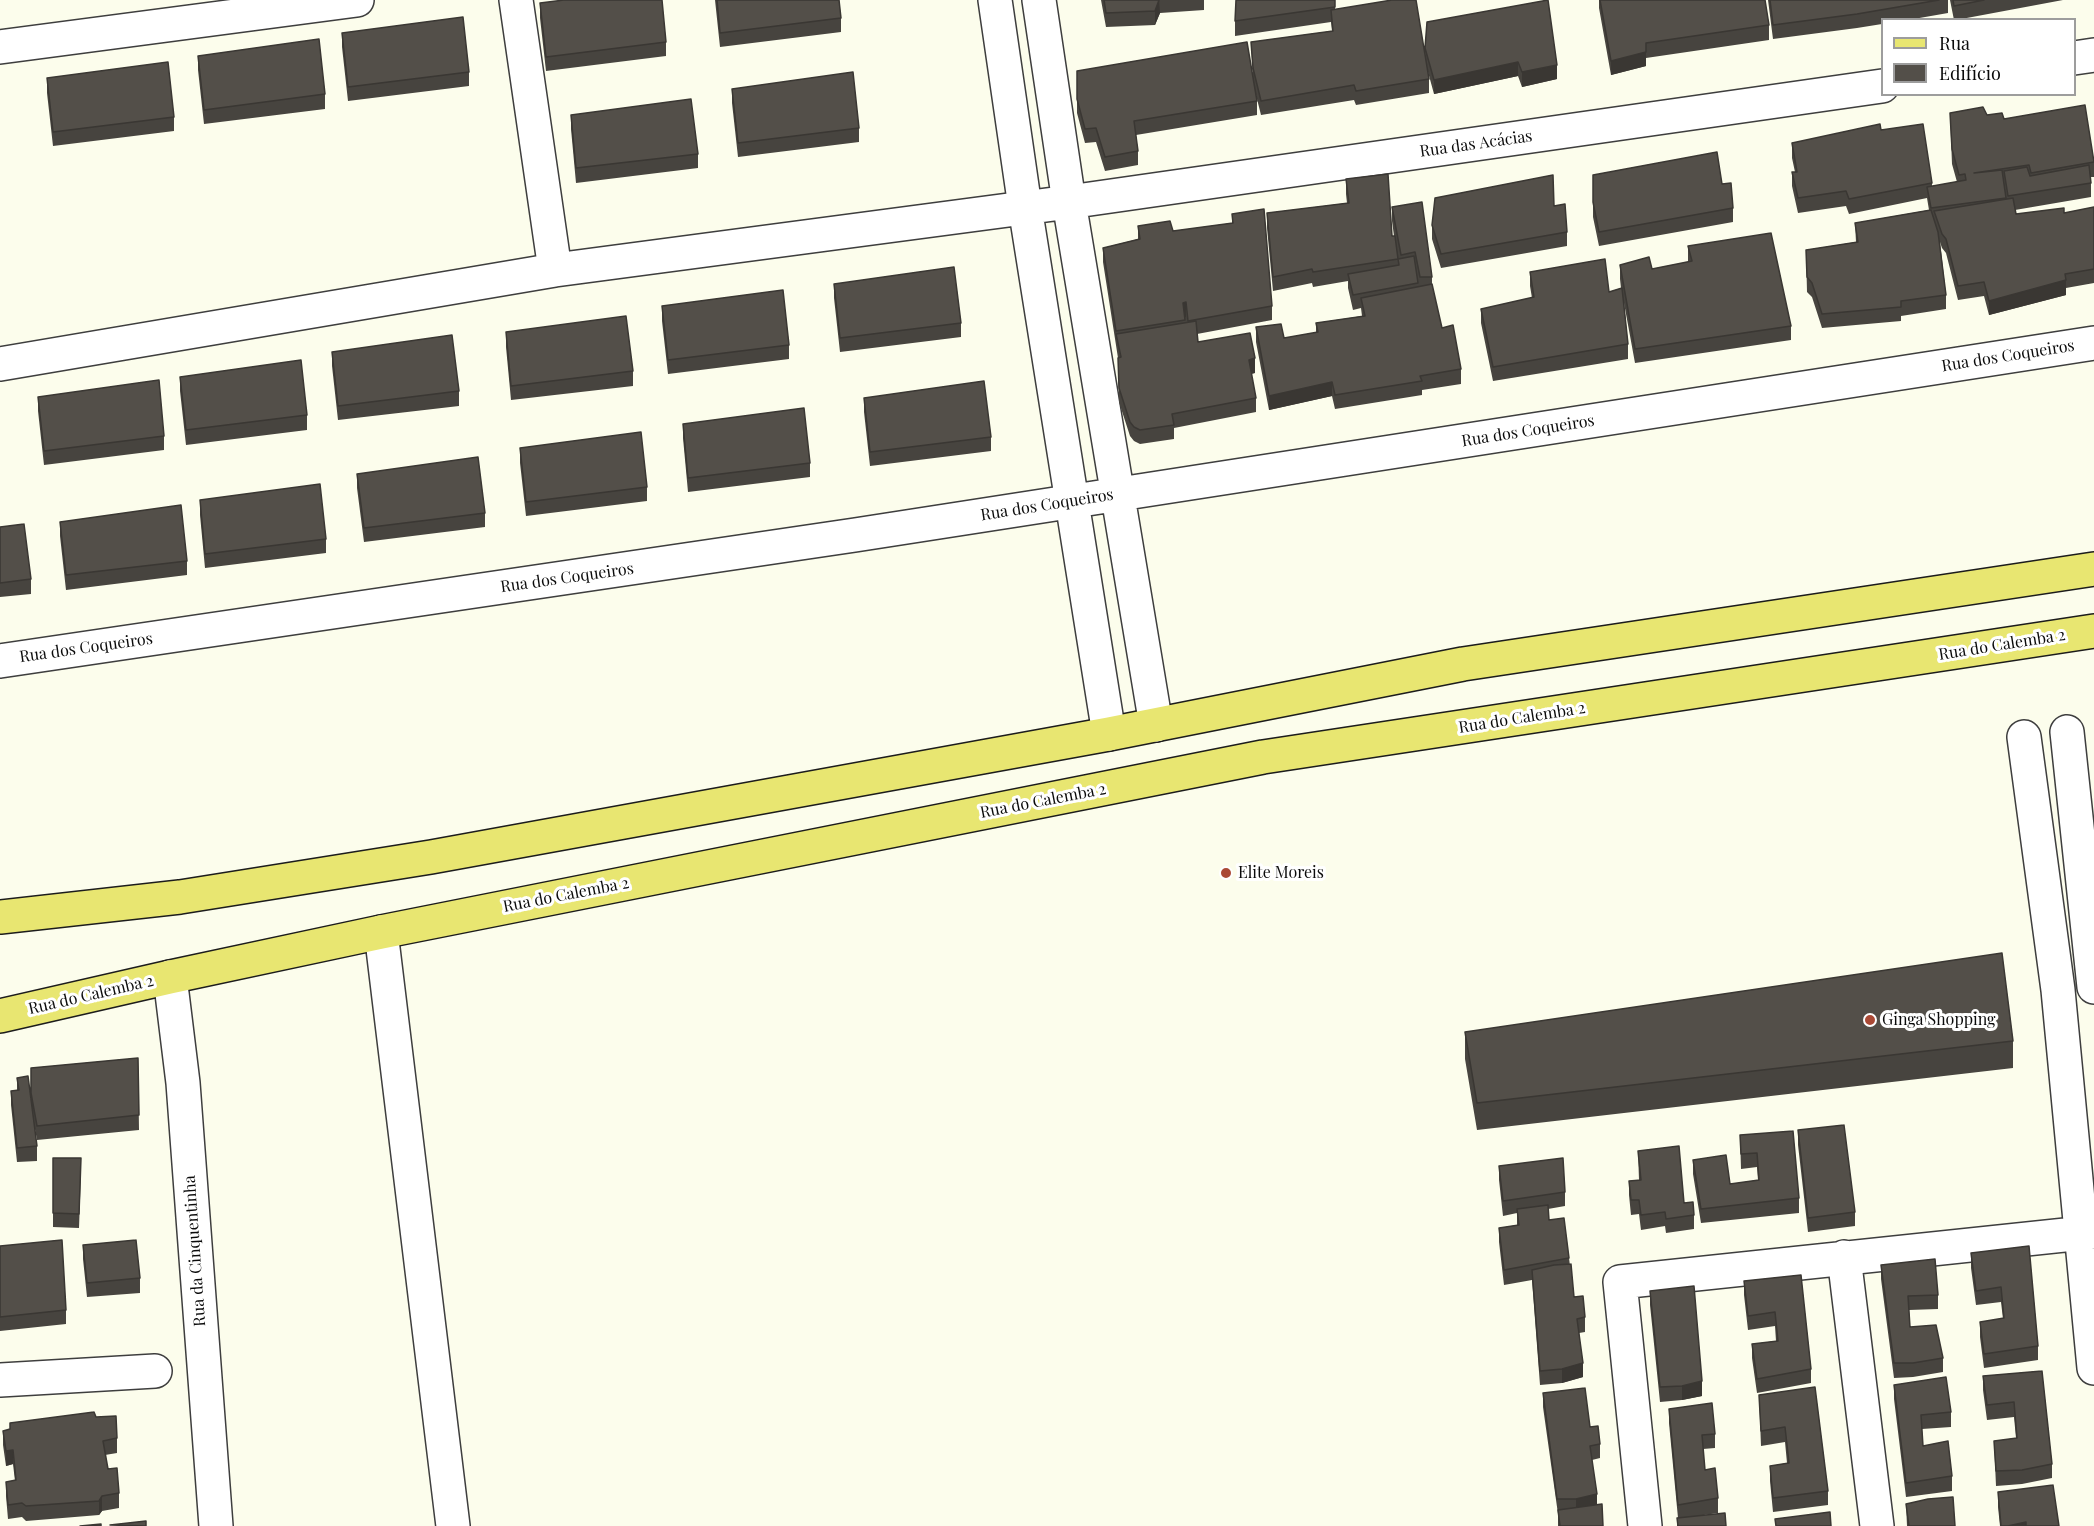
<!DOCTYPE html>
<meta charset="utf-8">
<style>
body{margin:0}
#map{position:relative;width:2094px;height:1526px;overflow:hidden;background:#fcfdec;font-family:"Playfair Display",serif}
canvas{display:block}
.legend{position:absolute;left:1881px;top:18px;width:195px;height:78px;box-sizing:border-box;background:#fff;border:2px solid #9d9d9d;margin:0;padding:8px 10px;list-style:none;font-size:18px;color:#0b0b0b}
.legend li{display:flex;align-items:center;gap:12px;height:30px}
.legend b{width:30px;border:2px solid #9d9d9d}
</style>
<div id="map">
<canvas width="2094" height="1526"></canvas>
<ul class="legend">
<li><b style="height:8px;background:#e8e671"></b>Rua</li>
<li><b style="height:16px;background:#534f49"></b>Edifício</li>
</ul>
</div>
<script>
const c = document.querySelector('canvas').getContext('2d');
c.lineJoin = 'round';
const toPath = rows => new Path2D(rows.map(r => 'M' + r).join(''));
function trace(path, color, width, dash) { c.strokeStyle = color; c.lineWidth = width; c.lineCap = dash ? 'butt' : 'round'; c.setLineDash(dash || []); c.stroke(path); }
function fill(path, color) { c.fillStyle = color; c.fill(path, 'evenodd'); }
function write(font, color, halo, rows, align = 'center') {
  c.font = font + ' "Playfair Display",serif'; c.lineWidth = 6; c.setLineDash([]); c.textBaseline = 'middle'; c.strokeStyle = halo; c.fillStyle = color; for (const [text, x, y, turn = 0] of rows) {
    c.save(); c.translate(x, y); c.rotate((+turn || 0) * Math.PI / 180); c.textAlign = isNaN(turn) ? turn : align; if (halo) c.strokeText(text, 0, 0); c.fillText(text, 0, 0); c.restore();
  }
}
const minor = toPath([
 [516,0,555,270],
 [995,0,1025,207,1109,734],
 [1039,0,1069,202,1156,725],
 [0,47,357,0],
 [2074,58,2094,55],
 [0,364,555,270,1069,202,1882,86],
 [0,661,855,535,2094,343],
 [2067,732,2094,987],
 [2024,737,2058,990,2094,1368],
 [381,932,453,1526],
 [170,977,183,1083,216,1526],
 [1844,1257,1877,1526],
 [0,1380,155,1371],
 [1645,1526,1620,1282,2094,1232]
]);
const major = toPath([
 [0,917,180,897,431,857,1109,734,1463,664,2094,569],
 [0,1016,170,977,381,932,1263,757,2094,631]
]);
trace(minor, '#3e3e3e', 36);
trace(major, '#1c1c1c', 36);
trace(minor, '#fff', 33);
trace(major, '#e8e671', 33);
fill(toPath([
 [715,0,839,0,841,18,841,32,720,47],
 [1101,0,1204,0,1204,10,1160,13,1155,25,1106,27],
 [1335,0,1335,9,1425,55,1427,22,1557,79,1522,87,1518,76,1434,94,1428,72,1429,79,1429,93,1356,105,1354,100,1261,115,1254,87,1257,101,1257,115,1136,135,1138,151,1138,165,1105,171,1096,142,1085,143,1077,113,1077,71,1253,78,1251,42,1332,31,1331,22,1235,36,1235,21],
 [1599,0,1765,0,1769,25,1769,40,1646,58,1646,66,1611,75,1599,8],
 [1768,0,1948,0,1948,13,1908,20,1882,20,1882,24,1857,28,1773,39],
 [1950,0,2063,0,1956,20,1954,20],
 [540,3,666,42,666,56,546,71,540,18],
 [342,33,469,72,469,86,348,101,342,47],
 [198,56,325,94,325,109,204,124,198,70],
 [47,78,174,117,174,131,53,146,47,93],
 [732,89,859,128,859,142,738,157,732,103],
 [1950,113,1987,115,2004,119,2094,159,2094,177,2091,177,2091,197,2015,210,2016,214,2064,213,2094,207,2094,283,2066,288,2066,295,1989,315,1984,296,1958,300,1946,253,1942,248,1940,242,1946,295,1946,309,1901,316,1901,321,1822,328,1812,297,1807,292,1806,250,1856,242,1855,223,1929,210,1927,198,1849,214,1846,206,1798,213,1792,186,1792,172,1795,172,1792,158,1792,143,1881,130,1932,183,1932,186,1957,182,1952,164],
 [571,115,698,154,698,168,576,183,571,129],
 [1593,175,1722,184,1733,208,1733,222,1599,246,1593,217],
 [1346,179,1392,236,1394,236,1392,221,1392,207,1432,277,1432,287,1442,328,1461,369,1461,384,1422,390,1422,395,1335,409,1332,396,1269,410,1256,342,1256,327,1284,338,1316,333,1316,323,1362,316,1361,308,1353,310,1348,288,1348,281,1313,287,1312,283,1273,291,1267,228,1267,213,1347,203,1346,194],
 [1554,206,1567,232,1567,246,1441,268,1432,239,1432,225],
 [1232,214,1272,306,1272,320,1197,334,1198,342,1255,373,1251,374,1256,398,1256,412,1174,428,1174,439,1140,444,1134,441,1130,436,1119,402,1118,358,1103,262,1103,248,1138,239,1138,226,1173,231,1232,223],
 [1688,246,1791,326,1791,340,1635,363,1624,303,1628,344,1628,359,1493,381,1481,323,1481,309,1532,298,1530,286,1530,272,1609,292,1621,288,1620,279,1620,265,1652,269,1688,262],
 [834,284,961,323,961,337,840,352,834,298],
 [662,306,789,345,789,359,668,374,662,321],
 [506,332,633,371,633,386,511,400,506,347],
 [332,352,459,391,459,406,338,420,332,366],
 [180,377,307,415,307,430,186,445,180,391],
 [38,397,164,436,164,450,44,465,38,411],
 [864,398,991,437,991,451,870,466,864,412],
 [683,424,810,463,810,477,688,492,683,438],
 [520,448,647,487,647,501,526,516,520,463],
 [357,474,485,513,485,527,364,542,357,488],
 [200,500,326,539,326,553,205,568,200,515],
 [60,522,187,561,187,575,66,590,60,536],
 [0,527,31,579,31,594,0,597],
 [1465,1032,2013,1041,2013,1068,1477,1130,1465,1059],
 [138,1058,139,1130,37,1140,33,1118,37,1146,37,1161,17,1162,11,1105,11,1091,17,1090,17,1078,31,1101,31,1068],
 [1798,1130,1855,1212,1855,1226,1808,1232,1798,1145],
 [1740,1135,1799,1198,1799,1213,1701,1223,1693,1174,1693,1160,1730,1184,1758,1180,1757,1167,1741,1169],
 [1638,1151,1694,1215,1694,1229,1666,1233,1665,1226,1641,1230,1639,1214,1631,1215,1629,1195,1629,1181,1639,1180],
 [53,1158,81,1172,79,1228,53,1227],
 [1499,1166,1565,1192,1565,1206,1548,1209,1549,1220,1569,1258,1574,1297,1585,1317,1585,1332,1579,1333,1583,1377,1562,1383,1540,1385,1532,1280,1504,1285,1499,1242,1499,1228,1517,1225,1517,1213,1503,1216,1499,1180],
 [83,1245,140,1278,140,1293,87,1297,83,1259],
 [0,1246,66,1310,66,1324,0,1331],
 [2029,1246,2038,1346,2038,1360,1984,1368,1980,1337,1980,1322,2003,1319,2001,1302,1976,1305,1971,1268,1971,1253],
 [1881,1265,1938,1295,1938,1309,1909,1310,1910,1327,1943,1358,1943,1372,1913,1377,1894,1378,1881,1279],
 [1801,1275,1811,1369,1811,1383,1757,1393,1752,1358,1752,1344,1776,1341,1775,1326,1748,1330,1744,1295,1744,1281],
 [1650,1291,1702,1396,1682,1400,1660,1402,1650,1305],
 [2042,1371,2052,1464,2052,1478,2022,1484,1996,1486,1994,1441,2016,1438,2014,1417,1987,1420,1983,1390,1983,1376],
 [1894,1385,1951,1412,1951,1427,1922,1429,1923,1446,1952,1476,1952,1491,1906,1497,1894,1399],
 [1815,1387,1828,1491,1828,1505,1773,1512,1770,1481,1770,1466,1787,1463,1785,1442,1761,1446,1759,1395],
 [1543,1393,1590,1427,1600,1444,1600,1458,1592,1460,1597,1504,1603,1526,1558,1526,1558,1514,1543,1407],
 [1669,1409,1715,1434,1715,1448,1703,1449,1705,1470,1718,1498,1718,1513,1704,1515,1726,1526,1677,1526,1678,1518,1669,1423],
 [96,1417,117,1438,117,1453,105,1455,108,1469,119,1493,119,1508,102,1511,99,1515,26,1521,22,1517,8,1519,6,1496,6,1482,15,1481,13,1464,6,1466,3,1445,3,1431],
 [1998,1492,2059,1526,2000,1526,1998,1507],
 [1906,1504,1955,1526,1907,1526]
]), '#47443f');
fill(toPath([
 [1159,0,1160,13,1155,25,1155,11],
 [1646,52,1646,66,1611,75,1611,61],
 [1518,62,1518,76,1434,94,1434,80],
 [1557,65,1557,79,1522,87,1522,72],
 [2066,280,2066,295,1989,315,1989,301],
 [1186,302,1186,317,1183,318,1183,303],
 [1255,358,1255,373,1249,374,1249,360],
 [1332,382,1332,396,1269,410,1269,396],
 [1583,1363,1583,1377,1562,1383,1562,1369],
 [1702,1381,1702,1396,1682,1400,1682,1386],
 [13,1450,13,1464,6,1466,6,1451],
 [1597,1494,1597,1509,1576,1514,1576,1499],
 [102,1496,102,1511,99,1515,99,1501],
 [2026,1522,2026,1526,2008,1526]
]), '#3a3733');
const building = toPath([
 [564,0,662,0,666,42,546,57,540,3,564,0],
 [717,0,839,0,841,18,720,33,717,0],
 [1104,0,1159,0,1155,11,1106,13,1104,0],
 [1236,0,1335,0,1335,7,1235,21,1236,0],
 [1392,0,1416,0,1429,79,1356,91,1354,85,1261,101,1253,68,1251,42,1333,31,1331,10,1392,0],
 [1548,0,1557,65,1522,72,1518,62,1434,80,1425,48,1427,22,1548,0],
 [1600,0,1765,0,1769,25,1646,43,1646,52,1611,61,1600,0],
 [1770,0,1939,0,1857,14,1773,25,1770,0],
 [1953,0,1984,0,1954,6,1953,0],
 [463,17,469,72,348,87,342,33,463,17],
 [319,39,325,94,204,110,198,56,319,39],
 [1247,42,1257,101,1134,121,1138,151,1105,157,1096,128,1085,129,1077,99,1077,71,1247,42],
 [168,62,174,117,53,132,47,78,168,62],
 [853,72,859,128,738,143,732,89,853,72],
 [691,99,698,154,576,168,571,115,691,99],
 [2085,105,2094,162,2031,173,2029,165,1974,173,2002,170,2006,198,1931,208,1927,187,1966,180,1965,174,1959,175,1952,149,1950,113,1983,107,1987,115,2002,113,2004,119,2085,105],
 [1880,124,1881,130,1923,124,1932,183,1849,199,1846,191,1798,198,1792,172,1797,172,1792,143,1880,124],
 [1717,152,1722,184,1731,183,1733,208,1599,232,1593,202,1593,175,1717,152],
 [2089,165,2091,183,2008,196,2004,171,2027,167,2030,176,2089,165],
 [1388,174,1392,236,1395,236,1398,259,1313,272,1312,269,1273,277,1267,213,1349,203,1346,179,1388,174],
 [1553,175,1554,206,1565,204,1567,232,1441,254,1432,225,1435,198,1553,175],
 [2013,198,2016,214,2064,208,2064,213,2094,207,2094,269,2065,274,2066,280,1989,301,1984,282,1958,286,1946,239,1942,234,1934,211,2013,198],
 [1422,202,1432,277,1420,277,1415,252,1401,255,1392,207,1422,202],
 [1264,209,1272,306,1188,321,1186,302,1183,303,1185,320,1116,331,1103,248,1140,239,1138,226,1170,221,1173,231,1233,223,1232,214,1264,209],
 [1931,210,1938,232,1946,295,1901,301,1901,307,1822,314,1812,283,1807,277,1806,250,1858,242,1855,223,1931,210],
 [1771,233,1791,326,1635,349,1620,265,1649,257,1652,269,1692,261,1688,246,1771,233],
 [1414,256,1418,283,1353,295,1348,274,1399,265,1398,259,1414,256],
 [1605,259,1609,292,1622,288,1628,344,1493,367,1481,309,1534,297,1530,272,1605,259],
 [954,267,961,323,840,338,834,284,954,267],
 [1432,284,1442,328,1453,325,1461,369,1420,376,1422,381,1335,395,1332,382,1269,396,1256,327,1281,324,1284,338,1318,332,1316,323,1365,316,1361,298,1432,284],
 [783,290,789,345,668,360,662,306,783,290],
 [626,316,633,371,511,386,506,332,626,316],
 [1196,321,1198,342,1250,333,1255,358,1249,360,1256,398,1172,414,1174,425,1140,430,1134,427,1130,422,1119,388,1118,358,1121,357,1116,334,1196,321],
 [452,335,459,391,338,406,332,352,452,335],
 [301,360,307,415,186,430,180,377,301,360],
 [159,380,164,436,44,451,38,397,159,380],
 [984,381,991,437,870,452,864,398,984,381],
 [804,408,810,463,688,478,683,424,804,408],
 [641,432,647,487,526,502,520,448,641,432],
 [478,457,485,513,364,528,357,474,478,457],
 [320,484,326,539,205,554,200,500,320,484],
 [181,505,187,561,66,575,60,522,181,505],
 [24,524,31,579,0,583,0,527,24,524],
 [2002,953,2013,1041,1477,1103,1465,1032,2002,953],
 [138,1058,139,1115,37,1126,31,1093,31,1068,138,1058],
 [28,1076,37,1146,17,1148,11,1091,19,1090,17,1078,28,1076],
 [1844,1125,1855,1212,1808,1218,1798,1130,1844,1125],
 [1793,1131,1799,1198,1701,1209,1693,1160,1726,1155,1730,1184,1759,1180,1757,1153,1741,1154,1740,1135,1793,1131],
 [1679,1146,1684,1203,1693,1202,1694,1215,1666,1219,1665,1212,1641,1215,1639,1200,1631,1200,1629,1181,1641,1180,1638,1151,1679,1146],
 [53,1158,81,1158,79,1214,53,1213,53,1158],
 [1563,1158,1565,1192,1503,1201,1499,1166,1563,1158],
 [1548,1205,1549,1220,1564,1218,1569,1258,1504,1270,1499,1228,1519,1225,1517,1209,1548,1205],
 [62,1240,66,1310,0,1317,0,1246,62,1240],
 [136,1240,140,1278,87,1283,83,1245,136,1240],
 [2029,1246,2038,1346,1984,1354,1980,1322,2004,1318,2001,1287,1976,1291,1971,1253,2029,1246],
 [1935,1259,1938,1295,1908,1296,1910,1327,1936,1325,1943,1358,1913,1363,1894,1363,1881,1265,1935,1259],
 [1571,1264,1574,1297,1583,1296,1585,1317,1577,1319,1583,1363,1562,1369,1540,1371,1532,1270,1554,1265,1571,1264],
 [1801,1275,1811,1369,1757,1379,1752,1344,1778,1341,1775,1312,1748,1316,1744,1281,1801,1275],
 [1694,1286,1702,1381,1682,1386,1660,1387,1650,1291,1694,1286],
 [2042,1371,2052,1464,2022,1470,1996,1471,1994,1441,2017,1438,2014,1402,1987,1405,1983,1376,2042,1371],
 [1946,1377,1951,1412,1921,1415,1923,1446,1948,1441,1952,1476,1906,1483,1894,1385,1946,1377],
 [1815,1387,1828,1491,1773,1498,1770,1466,1789,1463,1785,1427,1761,1431,1759,1395,1815,1387],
 [1585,1388,1590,1427,1598,1426,1600,1444,1590,1446,1597,1494,1576,1499,1557,1499,1543,1393,1585,1388],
 [1712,1403,1715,1434,1702,1435,1705,1470,1715,1468,1718,1498,1678,1505,1669,1409,1712,1403],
 [94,1412,96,1417,116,1416,117,1438,103,1441,108,1469,117,1468,119,1493,102,1496,99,1501,26,1506,22,1503,8,1505,6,1482,16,1480,13,1450,6,1451,3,1431,10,1429,10,1423,94,1412],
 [2053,1485,2059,1526,2026,1526,2026,1522,2008,1526,2001,1526,1998,1492,2053,1485],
 [1953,1497,1955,1526,1909,1526,1906,1504,1928,1499,1953,1497],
 [1602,1504,1603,1526,1560,1526,1558,1510,1602,1504],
 [1830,1512,1831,1526,1776,1526,1775,1519,1830,1512],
 [1725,1513,1726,1526,1678,1526,1677,1518,1725,1513],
 [146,1521,146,1526,110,1525,146,1521],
 [101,1524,101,1526,80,1526,101,1524]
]);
fill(building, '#534f49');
trace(building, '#3a3733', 1.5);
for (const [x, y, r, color] of [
 [1226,873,6,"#aa4935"],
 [1870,1020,6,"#aa4935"]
]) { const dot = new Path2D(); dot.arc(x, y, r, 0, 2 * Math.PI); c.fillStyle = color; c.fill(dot); trace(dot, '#fff', 2); }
write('16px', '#0b0b0b', '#fff', [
 ["Rua das Acácias",1476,144,-8],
 ["Rua dos Coqueiros",2008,356,-9],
 ["Rua dos Coqueiros",1528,431,-9],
 ["Rua dos Coqueiros",1047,505,-9],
 ["Rua dos Coqueiros",567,578,-8],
 ["Rua do Calemba 2",2002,645,-9],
 ["Rua dos Coqueiros",86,648,-8],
 ["Rua do Calemba 2",1522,718,-9],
 ["Rua do Calemba 2",1043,801,-11],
 ["Rua do Calemba 2",566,895,-11],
 ["Rua do Calemba 2",91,995,-13],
 ["Rua da Cinquentinha",195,1251,-94]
]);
write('16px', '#0b0b0b', '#fff', [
 ["Elite Moreis",1238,873],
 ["Ginga Shopping",1882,1020]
], 'left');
</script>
